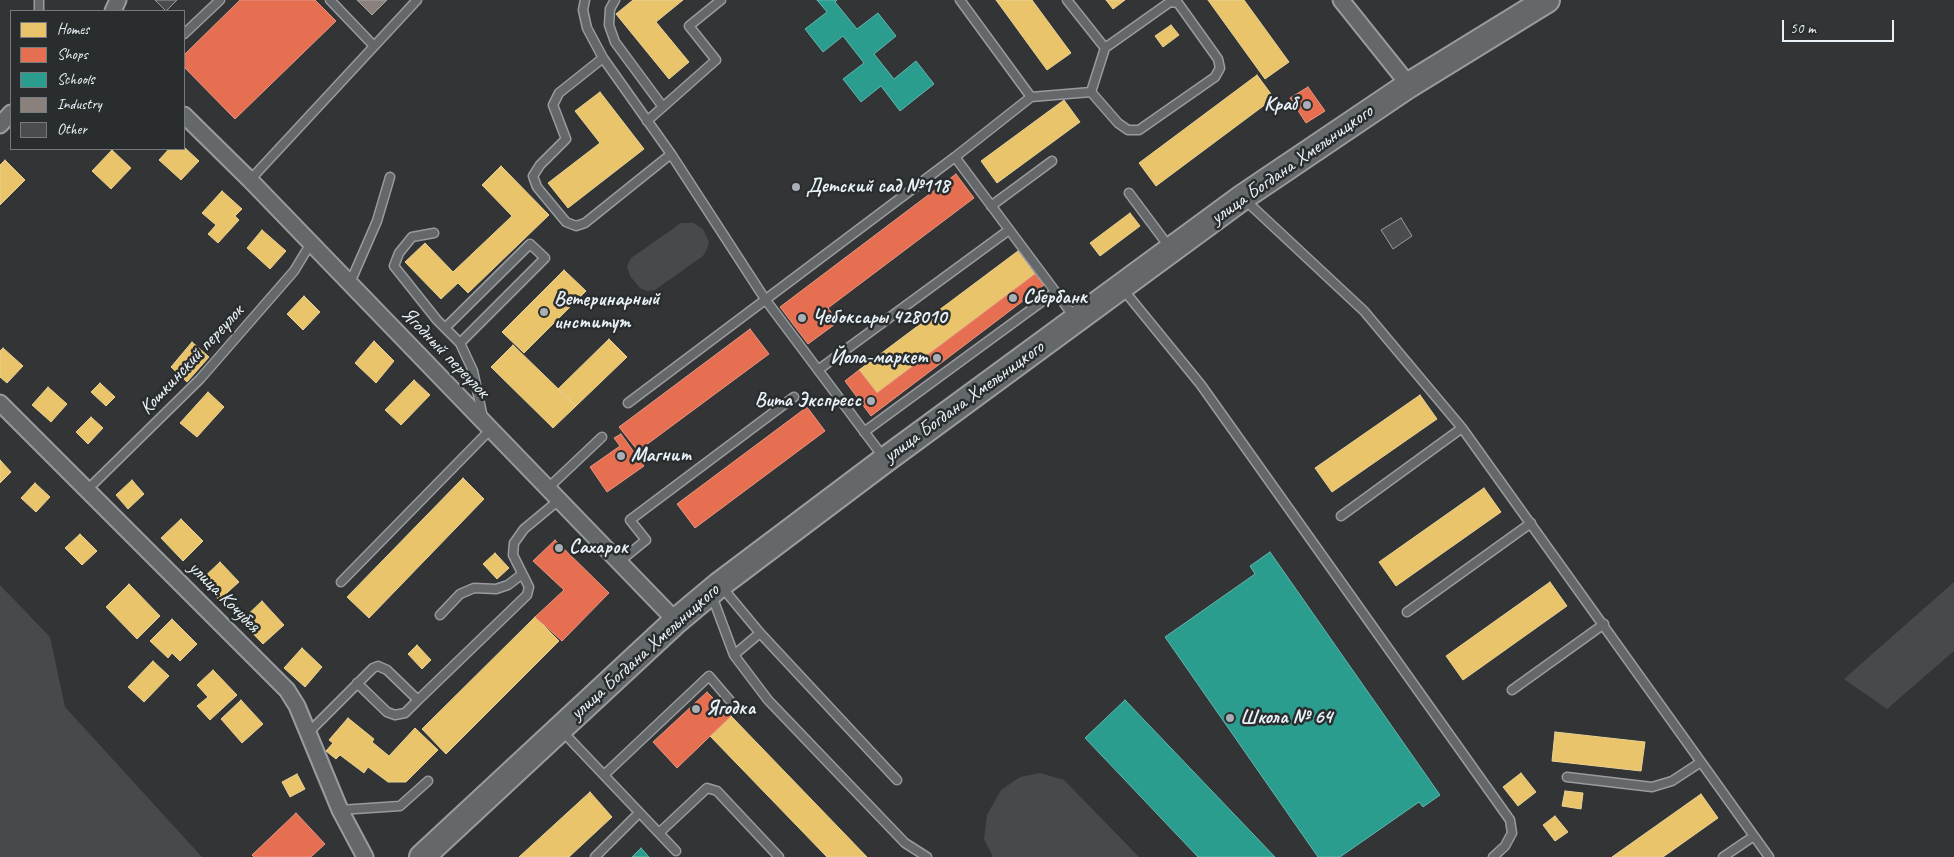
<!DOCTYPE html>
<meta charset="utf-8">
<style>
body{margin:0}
#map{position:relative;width:1954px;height:857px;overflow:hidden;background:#333435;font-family:Caveat,sans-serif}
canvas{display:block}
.legend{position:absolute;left:10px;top:10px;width:175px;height:140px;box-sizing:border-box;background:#2a2d2e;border:1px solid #767b7f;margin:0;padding:6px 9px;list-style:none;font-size:15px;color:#e8f1f8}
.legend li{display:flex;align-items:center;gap:10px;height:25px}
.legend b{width:25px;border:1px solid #767b7f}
.scale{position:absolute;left:1782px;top:20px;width:112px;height:22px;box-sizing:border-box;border:2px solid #e8f1f8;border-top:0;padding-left:6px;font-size:15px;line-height:18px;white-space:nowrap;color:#e8f1f8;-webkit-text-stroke:4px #2a2d2e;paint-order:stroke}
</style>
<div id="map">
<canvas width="1954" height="857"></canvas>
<ul class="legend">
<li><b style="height:14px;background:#e9c46a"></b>Homes</li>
<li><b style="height:14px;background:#e76f51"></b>Shops</li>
<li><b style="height:14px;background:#2a9d8f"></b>Schools</li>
<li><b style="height:14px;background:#8a817c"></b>Industry</li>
<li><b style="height:14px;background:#4b4c4d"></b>Other</li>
</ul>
<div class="scale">50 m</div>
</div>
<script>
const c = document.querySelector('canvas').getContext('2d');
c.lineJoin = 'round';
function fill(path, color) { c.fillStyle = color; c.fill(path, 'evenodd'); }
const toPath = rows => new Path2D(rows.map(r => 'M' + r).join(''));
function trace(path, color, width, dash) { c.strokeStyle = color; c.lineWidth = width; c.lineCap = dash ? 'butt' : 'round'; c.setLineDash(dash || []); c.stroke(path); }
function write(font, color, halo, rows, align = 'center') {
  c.font = font + ' Caveat,sans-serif'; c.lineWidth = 5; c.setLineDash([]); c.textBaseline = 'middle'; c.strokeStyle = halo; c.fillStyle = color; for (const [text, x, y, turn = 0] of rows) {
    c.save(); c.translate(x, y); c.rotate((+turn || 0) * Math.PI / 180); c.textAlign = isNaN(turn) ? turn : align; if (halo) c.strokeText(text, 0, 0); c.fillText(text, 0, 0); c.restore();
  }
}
fill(toPath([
 [681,223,694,223,703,229,709,242,707,249,703,256,655,290,647,291,640,288,630,276,627,266,631,258],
 [1954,582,1954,651,1887,709,1844,679],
 [0,585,50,637,65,707,202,857,0,857],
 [1040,773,1064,780,1139,857,993,857,984,839,987,815,1001,790,1020,777]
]), '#464a4b');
const homes = toPath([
 [633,0,683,0,656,22,689,62,669,79,616,14,633,0],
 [996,0,1032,0,1071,53,1047,70,996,0],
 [1106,0,1125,0,1113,9,1106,0],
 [1208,0,1244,0,1289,62,1265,79,1208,0],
 [1171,25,1179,35,1163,47,1155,36,1171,25],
 [1257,75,1274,98,1156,186,1139,163,1257,75],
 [600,92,644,149,568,208,548,183,600,143,575,111,600,92],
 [1064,100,1080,122,997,183,981,161,1064,100],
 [184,147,199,161,181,180,159,160,169,149,184,149,184,147],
 [112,150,131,168,111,189,92,171,112,150],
 [5,160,25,180,0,205,0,165,5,160],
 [501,166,549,215,468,293,458,283,441,299,405,262,425,243,453,272,512,216,482,185,501,166],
 [222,191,242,209,235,216,239,220,218,243,208,234,216,225,202,213,222,191],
 [1130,213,1140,226,1100,256,1090,243,1130,213],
 [262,230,286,251,270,269,247,248,262,230],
 [1018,251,1035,274,877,393,859,370,1018,251],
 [564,270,586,291,524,353,502,332,564,270],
 [304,296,320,312,303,330,287,314,304,296],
 [609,339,627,357,576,406,558,389,609,339],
 [374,341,394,361,376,383,355,363,374,341],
 [192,342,209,357,187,382,171,367,192,342],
 [513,345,576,406,553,428,491,367,513,345],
 [3,348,23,366,7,383,0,377,0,351,3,348],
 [414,380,430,395,401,425,385,410,414,380],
 [100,383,115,397,106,406,91,392,100,383],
 [48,387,67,404,51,422,32,405,48,387],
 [208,392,224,407,197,437,180,423,208,392],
 [1420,395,1437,419,1332,492,1315,468,1420,395],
 [91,417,103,428,88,444,76,432,91,417],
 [0,460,11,472,0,483,0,460],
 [463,478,484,499,369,618,347,597,463,478],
 [132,480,144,494,128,509,116,495,132,480],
 [35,483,50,497,36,512,21,498,35,483],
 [1484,488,1501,512,1396,586,1379,562,1484,488],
 [181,519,203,541,183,561,161,538,181,519],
 [80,534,97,551,82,565,65,548,80,534],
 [495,553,509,568,497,579,483,564,495,553],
 [220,562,239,582,219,600,200,581,220,562],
 [1550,582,1567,606,1463,680,1446,656,1550,582],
 [129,584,160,616,137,639,106,607,129,584],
 [262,601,284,625,263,644,241,621,262,601],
 [535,617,559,641,446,754,422,729,535,617],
 [172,619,197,644,180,661,172,653,168,658,150,641,172,619],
 [417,645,431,660,422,669,408,654,417,645],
 [302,648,322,667,305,687,284,668,302,648],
 [153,661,169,676,144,702,128,687,153,661],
 [213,670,237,695,210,720,197,706,208,697,197,685,213,670],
 [241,700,263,724,242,743,221,719,241,700],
 [731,716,867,857,827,857,710,736,731,716],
 [348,718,374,739,372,742,389,756,415,728,438,750,406,782,388,782,368,767,364,773,340,755,336,759,326,751,333,743,329,740,348,718],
 [1555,732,1645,742,1641,771,1552,761,1555,732],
 [1521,773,1536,792,1518,806,1503,787,1521,773],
 [297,774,305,789,290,797,282,782,297,774],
 [1565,791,1583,793,1581,809,1562,806,1565,791],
 [590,792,612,817,569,857,519,857,590,792],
 [1701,794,1718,818,1663,857,1612,857,1701,794],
 [1555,816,1568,832,1555,841,1543,825,1555,816]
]);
fill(homes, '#e9c46a');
trace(homes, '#e9d295', 1);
const shops = toPath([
 [240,0,315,0,336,21,235,119,184,67,184,55,240,0],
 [1308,87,1325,111,1306,123,1290,98,1308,87],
 [956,174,974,198,828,308,838,322,808,344,780,307,956,174],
 [1035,274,1044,285,871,416,845,381,859,370,877,393,1035,274],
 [750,329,769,354,638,451,619,427,750,329],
 [807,407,825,431,695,528,677,504,807,407],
 [621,434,644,466,607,492,590,467,620,446,614,438,621,434],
 [555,540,609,593,562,641,535,617,564,590,533,561,555,540],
 [707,692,731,716,677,768,653,742,707,692],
 [296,813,325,844,311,857,254,857,252,855,296,813]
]);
fill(shops, '#e76f51');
trace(shops, '#e79683', 1);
const schools = toPath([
 [817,0,837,0,835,2,857,29,878,13,896,36,874,54,894,79,916,61,934,84,900,111,881,86,861,102,843,79,864,63,843,36,823,52,805,29,827,12,817,0],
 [1270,552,1440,795,1423,807,1419,802,1340,857,1318,857,1165,637,1255,574,1250,566,1270,552],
 [1125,700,1275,857,1198,857,1085,738,1125,700],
 [641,848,649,857,632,857,641,848]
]);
fill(schools, '#2a9d8f');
trace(schools, '#63b6ae', 1);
const industry = toPath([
 [357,0,387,0,372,15,357,0]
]);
fill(industry, '#8a817c');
trace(industry, '#a6a3a1', 1);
const building = toPath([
 [155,0,177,0,166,11,155,0],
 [1401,218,1412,236,1393,249,1381,230,1401,218]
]);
fill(building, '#4b4c4d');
trace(building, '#999b9e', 1);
const lane = toPath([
 [330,0,374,46],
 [585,0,583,10,587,28,603,58,671,154,765,299,884,458],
 [615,0,610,9,609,25,615,42,663,107],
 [960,0,1031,97],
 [1067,0,1105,48],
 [39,11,39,0],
 [184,34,220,0],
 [603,58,559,93,553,105,566,139,540,165,533,176,537,187,566,222,576,226,585,223,671,154],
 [647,121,716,60,689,26,721,0],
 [955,157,1075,318],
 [250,180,417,0],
 [1129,193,1170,248],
 [1244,199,1364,311,1462,428,1769,857],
 [991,206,1052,161],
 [434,233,412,237,399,253,394,266,437,320,460,343,473,371,483,418],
 [350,283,377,221,390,177],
 [1122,288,1201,385,1510,820,1512,833,1505,846,1493,857],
 [445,328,530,244,545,258,460,343],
 [818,370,1009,230],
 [628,403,955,157,1031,97,1091,92,1118,123,1128,130,1139,130,1215,77,1220,68,1218,59,1178,3,1170,2,1105,48,1091,92],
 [864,432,1055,292],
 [548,488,602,437],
 [87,490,200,379,294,271,311,243],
 [1341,516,1462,428],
 [619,562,646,540,630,520,794,397],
 [341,582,491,429],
 [721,586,760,633,897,780],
 [712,596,734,655,768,700,905,843,927,857],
 [1407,612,1531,523],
 [440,615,460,594,474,588,496,589,508,585,521,575],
 [734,655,760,633],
 [357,683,387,712,395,715,405,713,418,700],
 [1512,690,1604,624],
 [562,731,676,851],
 [308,733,373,668,378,666,387,670,418,700,527,595,529,587,513,555,514,543,524,529,559,500],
 [604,775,709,676,738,710],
 [1567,777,1652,787,1672,781,1701,762],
 [340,810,400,806,428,781],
 [659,833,707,788,717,791,779,857],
 [595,857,639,813],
 [1723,857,1754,836]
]);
const street = toPath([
 [1341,0,1409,85],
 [113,11,118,0],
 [184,115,250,180,676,621],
 [0,125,11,113],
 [0,403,287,690,297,706,340,810,365,857]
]);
const primary = toPath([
 [422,857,676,621,719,585,885,460,1243,197,1409,85,1547,0]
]);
trace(lane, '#999b9e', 11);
trace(street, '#999b9e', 19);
trace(primary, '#999b9e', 28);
trace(lane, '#64686b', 8);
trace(street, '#64686b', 15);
trace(primary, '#64686b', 24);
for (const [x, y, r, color] of [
 [1307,105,5,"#a9afb4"],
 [796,187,5,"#a9afb4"],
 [1013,298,5,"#a9afb4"],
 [544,312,5,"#a9afb4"],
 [802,318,5,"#a9afb4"],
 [937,358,5,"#a9afb4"],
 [871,401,5,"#a9afb4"],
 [621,456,5,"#a9afb4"],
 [559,548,5,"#a9afb4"],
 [696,709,5,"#a9afb4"],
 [1230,718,5,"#a9afb4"]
]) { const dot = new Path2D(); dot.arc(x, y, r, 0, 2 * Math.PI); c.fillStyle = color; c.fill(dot); trace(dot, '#2a2d2e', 2); }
write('bold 20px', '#e8f1f8', '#2a2d2e', [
 ["Краб",1297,105,"right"],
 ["Детский сад №118",806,187],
 ["Сбербанк",1023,298],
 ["Ветеринарный",554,300],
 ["институт",554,323],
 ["Чебоксары 428010",812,318],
 ["Йола-маркет",927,358,"right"],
 ["Вита Экспресс",861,401,"right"],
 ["Магнит",631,456],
 ["Сахарок",569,548],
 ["Ягодка",706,709],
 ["Школа № 64",1240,718]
], 'left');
write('20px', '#e8f1f8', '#2a2d2e', [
 ["улица Богдана Хмельницкого",1292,165,-35],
 ["Ягодный переулок",445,353,46],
 ["Кошкинский переулок",192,360,-47],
 ["улица Богдана Хмельницкого",964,402,-36],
 ["улица Кочубея",224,597,45],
 ["улица Богдана Хмельницкого",645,652,-42]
]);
</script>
